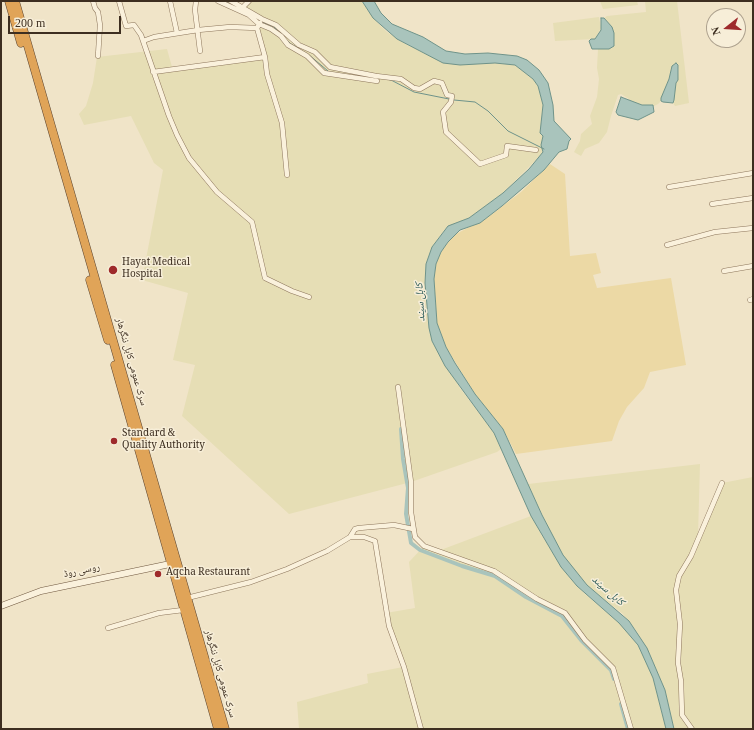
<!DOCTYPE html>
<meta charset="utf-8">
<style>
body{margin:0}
#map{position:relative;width:754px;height:730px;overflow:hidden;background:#f0e4c8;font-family:Georgia,serif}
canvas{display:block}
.frame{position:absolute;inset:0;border:2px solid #3d2e20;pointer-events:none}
.north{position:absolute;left:706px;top:8px;width:40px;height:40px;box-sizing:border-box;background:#f7eed8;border:1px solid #ada18e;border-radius:50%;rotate:253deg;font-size:11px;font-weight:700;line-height:16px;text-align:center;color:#3d2e20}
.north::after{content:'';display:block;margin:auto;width:14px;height:18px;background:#9e2a2b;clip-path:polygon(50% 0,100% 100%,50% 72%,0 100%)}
.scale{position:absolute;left:8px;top:16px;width:113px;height:18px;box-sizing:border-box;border:2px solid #3d2e20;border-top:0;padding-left:5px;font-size:12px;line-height:14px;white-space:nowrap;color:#3d2e20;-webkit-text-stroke:3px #f7eed8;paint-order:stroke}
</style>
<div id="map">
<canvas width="754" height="730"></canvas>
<div class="frame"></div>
<div class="north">N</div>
<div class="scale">200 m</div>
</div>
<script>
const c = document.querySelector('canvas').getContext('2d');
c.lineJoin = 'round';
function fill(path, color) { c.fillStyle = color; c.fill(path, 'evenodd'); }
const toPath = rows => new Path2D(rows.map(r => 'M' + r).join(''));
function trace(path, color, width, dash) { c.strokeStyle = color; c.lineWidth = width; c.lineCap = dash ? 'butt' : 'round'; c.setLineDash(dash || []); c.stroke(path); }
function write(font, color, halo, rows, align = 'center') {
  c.font = font + ' Georgia,"Noto Naskh Arabic",serif'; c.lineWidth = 3; c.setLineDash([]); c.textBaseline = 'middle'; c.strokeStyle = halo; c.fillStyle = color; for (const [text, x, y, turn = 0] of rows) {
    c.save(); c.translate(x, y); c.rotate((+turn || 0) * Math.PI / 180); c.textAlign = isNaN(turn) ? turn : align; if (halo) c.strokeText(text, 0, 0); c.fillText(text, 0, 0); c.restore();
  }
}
fill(toPath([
 [249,1,362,1,373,18,387,32,409,46,425,53,515,65,533,79,538,86,543,105,540,134,543,136,542,154,503,193,469,218,445,229,432,247,426,264,424,293,432,341,460,388,494,433,501,449,497,452,411,482,289,514,182,416,195,365,173,360,188,293,142,280,163,170,154,163,131,116,84,125,79,114,86,106,93,83,97,57,167,49,172,67,263,56,258,26,242,8],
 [600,1,637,1,638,5,603,9],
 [645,1,677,1,689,103,675,106,673,103,676,83,678,79,679,70,678,65,672,66,669,79,661,101,658,104,654,106,642,105,629,101,629,99,621,94,618,95,611,116,607,132,599,143,585,149,581,156,574,152,580,141,581,134,592,124,590,116,597,97,599,79,597,68,598,49,609,49,614,39,612,27,604,18,607,16,646,12],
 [599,17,601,28,595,39,555,41,553,23],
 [700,464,698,536,722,483,753,477,753,729,674,729,665,690,647,648,637,632,623,614,593,591,570,567,554,540,528,484],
 [531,516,542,536,569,577,584,593,619,623,638,645,653,678,666,729,299,729,297,702,368,683,367,674,403,667,386,613,415,608,409,562,424,546,438,551]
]), '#e6deb5');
fill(toPath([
 [550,164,565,174,570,256,596,253,601,273,593,275,597,288,671,278,686,365,650,372,644,388,627,407,619,421,612,441,516,454,503,429,475,394,446,347,437,323,434,279,436,264,441,252,454,235,487,218,521,192]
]), '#ecd9a5');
const water = toPath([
 [362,1,374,1,381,13,392,24,423,37,446,51,465,54,488,53,517,56,527,60,539,70,548,83,553,105,554,121,571,139,569,141,567,149,559,152,544,170,502,206,480,223,460,230,448,242,441,252,436,264,434,279,437,323,446,347,455,363,475,394,503,429,542,515,563,555,587,585,629,621,647,648,665,690,674,729,666,729,653,678,638,645,619,623,577,586,561,567,531,516,494,433,445,366,432,341,429,328,425,283,426,264,432,247,448,226,469,218,503,193,529,169,543,152,541,145,543,136,540,133,543,105,538,86,533,79,515,65,495,63,460,65,443,63,397,39,373,18,362,1],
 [601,18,604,18,612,27,614,33,614,46,609,49,592,49,589,41,591,39,595,39,601,30,601,18],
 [676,63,678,65,678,80,676,83,674,100,673,103,663,102,661,101,661,98,669,79,672,66,676,63],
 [621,97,642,105,653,105,654,112,638,120,618,115,616,112,621,97]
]);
fill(water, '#a9c4bc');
trace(water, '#6f938a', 1);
trace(toPath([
 [224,1,232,5],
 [262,22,274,27,291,44,298,48],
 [309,55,328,71],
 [360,76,375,78],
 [386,79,391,80,414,92,449,99],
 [454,100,475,102,488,111,508,131,544,149]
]), '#6f938a', 1);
trace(toPath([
 [401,429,403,459,408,488,406,514,411,543,420,550,462,566,495,576,526,597,562,616,581,640,611,670,614,679],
 [621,704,628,729]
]), '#a9c4bc', 4);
const street = toPath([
 [93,1,95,8,98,12,100,25,98,56],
 [119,1,126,26,134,25,141,35,169,116,177,135,189,158,217,192,252,222,265,278,292,291,309,297],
 [170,1,177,33],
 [196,1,195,10,200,51],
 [218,1,249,15,259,24,271,29,281,36,288,45,307,56,324,73,377,81],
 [231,1,262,19,276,25,299,45,315,52,330,67,376,76,401,79,414,88,420,89,434,81,442,83,447,95,452,96,451,102,443,112,446,132,480,164,506,155,507,146,536,150],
 [243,7,249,1],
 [260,23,257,28,265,57,267,74,282,123,287,175],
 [143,41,154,37,198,30,230,27,257,28],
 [153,72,265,57],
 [669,187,753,173],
 [712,204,753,198],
 [667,245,715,232,753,228],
 [724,271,753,266],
 [750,300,753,299],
 [398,387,411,482,411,512,415,537,424,546,494,571,537,599,565,613,585,640,613,668,631,729],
 [350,537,364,537,375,541,389,626,404,667,421,729],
 [187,598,251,582,287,569,327,551,350,537,355,529,359,528,394,525,413,529],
 [108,628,159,613,183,610],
 [692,729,682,715,681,681,678,663,680,624,676,590,679,576,691,556,722,483]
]);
const secondary = toPath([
 [1,606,41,591,170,564]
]);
const highway = toPath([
 [9,1,21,43],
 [15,1,225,729],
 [90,280,108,340],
 [115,365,218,729]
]);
trace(street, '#8d765c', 5.5);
trace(secondary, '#6f573f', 7);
trace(highway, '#5b4430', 9);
trace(street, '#faf1dc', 4.5);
trace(secondary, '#faf1dc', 6);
trace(highway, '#e0a458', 8);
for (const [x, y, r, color] of [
 [113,270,5,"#9e2a2b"],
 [114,441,4,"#9e2a2b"],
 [158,574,4,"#9e2a2b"]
]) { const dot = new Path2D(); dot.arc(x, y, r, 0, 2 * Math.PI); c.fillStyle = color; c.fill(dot); trace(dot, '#f7eed8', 1.5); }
write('10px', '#3d2e20', '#f7eed8', [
 ["Hayat Medical",122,264],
 ["Hospital",122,276],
 ["Standard &",122,435],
 ["Quality Authority",122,447],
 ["Aqcha Restaurant",166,574]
], 'left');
write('10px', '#3d2e20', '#f7eed8', [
 ["سرک عمومی کابل ننگرهار",130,362,74],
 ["روسی روڈ",82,572,-12],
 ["سرک عمومی کابل ننگرهار",219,674,74]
]);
write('italic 11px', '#2f5d5a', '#f7eed8', [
 ["کابل سيند",422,302,-93],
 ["کابل سيند",607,592,42]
]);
</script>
